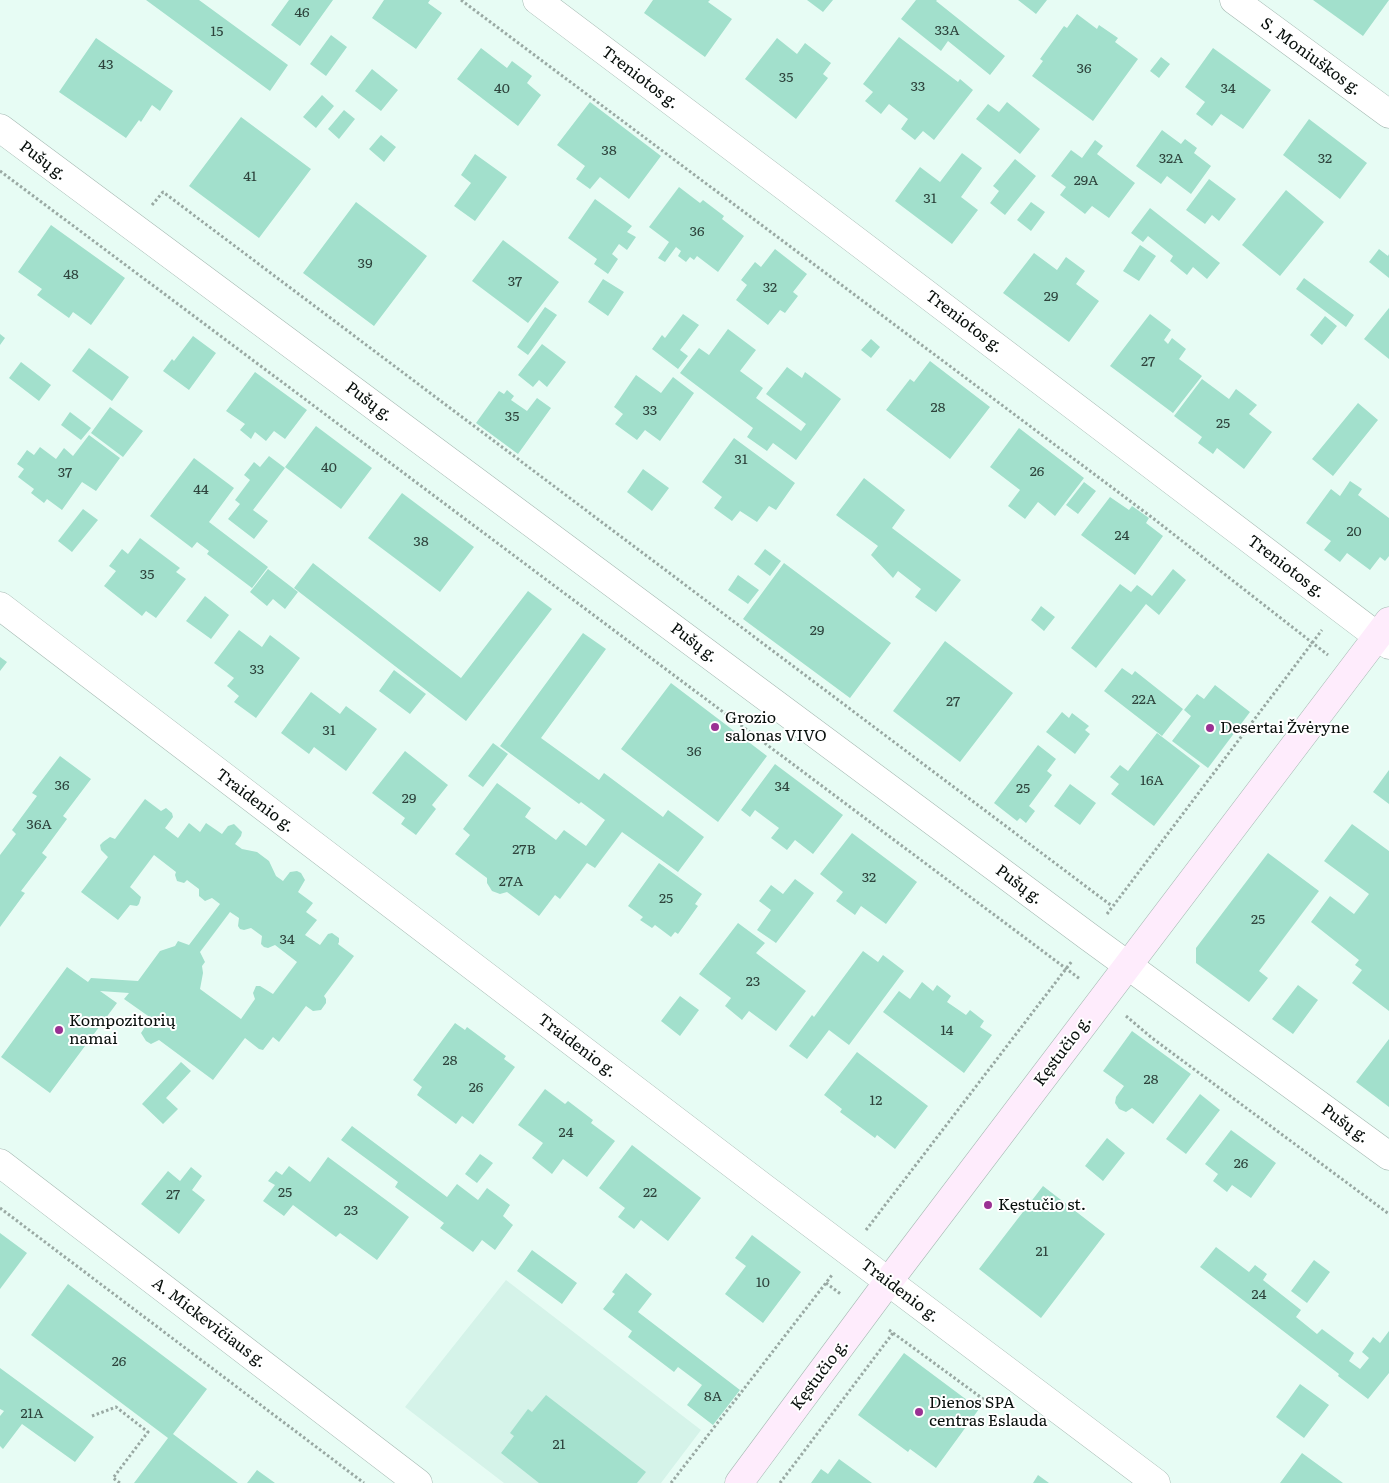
<!DOCTYPE html>
<meta charset="utf-8">
<style>
body{margin:0}
canvas{display:block;background:#e7fcf4}
</style>
<canvas width="1389" height="1483"></canvas>
<script>
const c = document.querySelector('canvas').getContext('2d');
c.lineJoin = 'round';
function fill(path, color) { c.fillStyle = color; c.fill(path, 'evenodd'); }
const toPath = rows => new Path2D(rows.map(r => 'M' + r).join(''));
function trace(path, color, width, dash) { c.strokeStyle = color; c.lineWidth = width; c.lineCap = dash ? 'butt' : 'round'; c.setLineDash(dash || []); c.stroke(path); }
function write(font, color, halo, rows, align = 'center') {
  c.font = font + ' Literata,serif'; c.lineWidth = 4; c.setLineDash([]); c.textBaseline = 'middle'; c.strokeStyle = halo; c.fillStyle = color; for (const [text, x, y, turn = 0] of rows) {
    c.save(); c.translate(x, y); c.rotate((+turn || 0) * Math.PI / 180); c.textAlign = isNaN(turn) ? turn : align; if (halo) c.strokeText(text, 0, 0); c.fillText(text, 0, 0); c.restore();
  }
}
fill(toPath([
 [506,1280,701,1430,661,1483,504,1483,405,1407]
]), '#d5f3e9');
fill(toPath([
 [146,0,199,0,288,65,270,91],
 [289,0,333,0,300,46,271,25],
 [384,0,430,0,428,3,442,13,416,49,372,18],
 [653,0,710,0,708,2,732,19,705,57,644,13],
 [807,0,833,0,823,12],
 [916,0,937,0,936,1,1005,56,990,75,948,41,941,51,901,19],
 [1018,0,1047,0,1036,14],
 [1313,0,1389,0,1363,36],
 [1077,14,1097,29,1099,25,1118,38,1115,42,1138,59,1093,121,1032,76,1043,61,1040,59,1064,26,1067,28],
 [331,35,347,47,326,76,310,64],
 [899,37,958,82,960,79,973,90,934,140,923,131,915,140,901,129,908,119,889,104,881,114,865,101,873,92,863,84],
 [96,38,173,91,160,111,152,105,141,122,139,120,126,138,59,92],
 [777,38,797,54,805,43,831,63,823,74,828,78,796,119,745,79],
 [481,48,507,68,512,61,532,76,527,83,541,95,518,126,457,79],
 [1213,48,1271,90,1243,129,1221,114,1212,126,1196,114,1205,102,1185,87],
 [1161,57,1170,64,1159,78,1150,71],
 [372,69,398,90,381,111,355,91],
 [322,95,334,106,316,128,303,117],
 [590,102,661,156,629,199,600,177,590,189,576,179,585,166,557,145],
 [1007,102,1040,129,1020,154,976,119,988,104,999,112],
 [344,110,355,119,339,139,328,129],
 [241,117,311,169,259,238,189,186],
 [1309,119,1367,163,1340,199,1283,155],
 [1162,130,1181,144,1185,139,1197,148,1194,153,1211,166,1191,194,1167,176,1161,184,1136,166],
 [381,135,396,147,384,162,369,149],
 [1095,140,1103,146,1097,154,1135,183,1109,218,1092,206,1085,214,1060,195,1066,187,1051,176,1071,150,1082,158],
 [962,153,982,168,961,197,978,210,952,244,895,201,920,167,940,182],
 [475,154,507,177,475,221,454,206,471,183,461,175],
 [1015,159,1036,176,1005,215,990,203,999,191,993,186],
 [1209,179,1236,199,1219,221,1212,215,1205,224,1186,210],
 [679,187,700,203,703,200,724,216,722,219,744,236,718,272,697,256,694,260,690,257,686,262,678,256,681,251,676,247,665,262,658,258,669,242,649,227],
 [1286,190,1324,222,1280,276,1242,245],
 [595,199,632,226,627,232,636,237,627,250,619,244,612,254,618,259,608,274,594,264,597,259,568,238],
 [356,202,427,256,374,326,303,273],
 [1031,202,1045,212,1031,231,1017,220],
 [1150,208,1220,263,1207,279,1193,267,1187,275,1170,261,1173,256,1148,236,1143,242,1131,233],
 [51,225,125,278,91,325,73,312,69,318,37,295,42,289,18,272],
 [503,240,559,282,528,323,472,281],
 [1140,245,1156,256,1139,281,1123,271],
 [775,249,807,274,793,292,798,296,785,313,780,310,768,325,736,300,747,285,741,280,755,262,761,267],
 [1379,249,1388,256,1389,254,1389,278,1369,262],
 [1034,253,1057,270,1066,257,1085,271,1076,284,1099,301,1069,342,1003,293],
 [1304,278,1354,315,1346,327,1296,289],
 [603,279,624,292,608,316,588,302],
 [545,307,557,315,528,355,517,347],
 [1389,308,1389,359,1364,339],
 [683,314,699,325,680,350,688,356,678,369,652,349,662,335,665,338],
 [1150,314,1171,330,1164,340,1168,344,1172,338,1186,349,1179,359,1202,376,1173,413,1110,366],
 [1325,316,1337,326,1322,345,1310,335],
 [728,329,756,350,740,371,763,388,756,398,801,431,806,424,766,394,787,367,802,378,805,372,841,399,796,460,773,443,767,451,747,437,753,428,680,373,699,348,709,355],
 [0,334,5,338,0,345],
 [193,336,216,353,189,390,163,371,172,359,174,361],
 [871,339,880,347,871,358,861,350],
 [542,344,566,362,547,387,539,380,533,387,518,375],
 [89,348,129,377,112,401,72,371],
 [930,361,990,407,950,459,886,410,910,379,914,382],
 [21,362,51,385,39,401,9,378],
 [255,372,307,410,285,439,274,431,266,441,255,432,251,439,240,430,245,424,226,411],
 [636,375,661,393,673,377,694,393,660,441,645,430,637,440,615,424,623,414,614,407],
 [1202,379,1229,399,1236,389,1257,405,1249,414,1272,432,1244,469,1217,448,1213,454,1198,443,1202,437,1174,416],
 [507,390,514,396,511,400,527,411,537,398,551,408,518,454,476,423,499,391,504,394],
 [1358,403,1378,420,1333,476,1312,459],
 [110,407,143,431,123,457,91,433],
 [70,412,91,428,81,440,61,425],
 [316,426,372,468,341,509,285,467],
 [1019,428,1084,478,1055,516,1038,502,1025,519,1008,506,1020,490,990,467],
 [89,435,120,458,96,491,82,482,62,510,47,499,44,503,31,493,34,489,18,477,24,469,17,464,27,450,34,455,40,447,56,459,64,448,73,456],
 [734,438,795,483,776,510,769,506,757,522,740,511,732,521,714,508,722,497,702,482],
 [269,456,285,468,253,510,268,521,254,539,228,519,240,504,235,500,250,480,244,475,254,462,260,467],
 [194,458,234,488,209,522,268,567,252,588,207,554,209,551,197,542,192,548,150,516],
 [643,469,669,488,652,511,627,492],
 [864,478,905,510,892,528,961,580,936,612,915,597,921,589,898,571,893,578,871,555,878,546,836,515],
 [1350,481,1362,489,1358,495,1389,518,1389,556,1385,561,1380,557,1370,570,1347,553,1340,562,1324,550,1331,541,1306,523,1331,489,1340,496],
 [1084,482,1096,491,1078,514,1066,505],
 [402,493,474,547,440,592,368,538],
 [1110,497,1129,510,1132,506,1149,518,1146,523,1163,536,1135,575,1081,535],
 [83,509,98,520,72,552,58,541],
 [140,538,180,568,176,572,186,579,156,618,146,611,142,616,104,586,116,571,109,566,122,549,128,554],
 [765,549,781,561,770,576,754,564],
 [313,563,461,678,528,591,552,609,466,721,294,588],
 [784,563,891,643,850,698,743,619],
 [268,569,298,592,285,609,273,599,267,606,250,592],
 [1173,569,1186,580,1159,615,1146,604,1096,668,1071,648,1120,584,1131,592,1137,585,1152,596],
 [738,575,759,590,748,604,728,590],
 [205,596,229,615,211,639,186,621],
 [1041,606,1055,617,1044,631,1031,620],
 [239,630,262,647,270,635,300,658,256,718,234,702,239,696,227,686,234,678,214,663],
 [583,633,606,649,541,738,599,780,604,773,663,817,668,810,704,837,678,872,622,832,595,868,587,863,560,899,555,895,539,916,507,892,500,894,492,891,487,883,487,878,455,854,470,835,463,829,497,783,531,808,525,817,556,840,564,830,586,846,605,820,581,802,579,804,500,746],
 [945,641,1013,693,960,762,893,711],
 [0,657,7,662,0,671],
 [1122,668,1132,675,1135,671,1183,709,1162,736,1104,691],
 [394,670,426,694,410,714,379,691],
 [671,683,767,756,718,822,621,749],
 [1215,685,1250,712,1208,768,1172,741,1191,716,1184,710,1197,694,1204,699],
 [311,692,340,714,346,706,377,729,346,771,314,747,309,754,281,733],
 [1062,712,1069,718,1072,713,1089,726,1085,730,1090,734,1075,754,1046,732],
 [1157,733,1200,766,1154,826,1111,794,1119,784,1110,777,1120,765,1128,771],
 [493,743,508,754,483,787,468,776],
 [1038,745,1056,759,1047,771,1052,775,1029,806,1035,811,1026,823,1020,818,1017,821,994,803],
 [405,751,448,785,432,805,436,809,416,835,401,824,405,818,372,793],
 [60,756,91,779,63,816,67,819,42,853,47,857,21,891,25,893,0,927,0,855,16,834,12,830,37,796,32,793],
 [775,764,843,815,813,854,795,840,787,850,771,838,779,828,755,810,750,817,741,810],
 [1389,770,1389,804,1373,792],
 [1070,784,1096,803,1080,825,1054,806],
 [145,799,161,811,166,808,172,813,173,817,165,828,178,838,189,823,200,832,206,823,222,834,228,826,234,824,242,832,241,836,235,844,242,849,257,852,269,861,276,876,283,881,290,872,297,871,301,873,305,880,298,892,313,903,306,912,317,920,305,935,320,945,328,934,332,933,339,938,339,942,338,944,354,956,324,996,326,999,326,1003,321,1010,313,1011,306,1006,279,1042,273,1037,263,1050,259,1049,245,1038,213,1080,159,1040,151,1044,146,1041,141,1033,151,1018,124,999,129,993,100,991,117,1003,50,1093,1,1057,67,967,88,982,91,978,138,981,160,951,175,946,178,941,189,945,220,904,212,898,205,901,199,896,199,889,187,880,184,883,177,881,175,875,176,872,154,855,130,887,141,897,139,904,137,906,130,905,118,920,81,892,108,857,101,850,100,845,103,842,110,837,115,839],
 [230,912,239,918,238,926,240,929,244,930,251,928,262,936,261,944,264,947,268,948,275,945,297,962,273,994,260,986,256,986,253,993,255,999,241,1019,200,989,203,973,202,966,205,962,200,952],
 [1352,824,1389,851,1389,1011,1352,983,1362,970,1355,965,1359,960,1311,922,1330,896,1354,914,1369,894,1324,861],
 [852,833,917,882,886,924,861,906,855,915,836,901,843,892,820,874],
 [1268,853,1319,891,1259,971,1268,978,1249,1002,1196,963,1196,948],
 [659,863,702,894,695,904,698,906,678,934,675,932,671,937,655,925,652,928,640,920,643,917,628,906],
 [795,879,814,893,776,943,757,930,771,910,759,901,771,885,783,894],
 [738,923,765,943,756,953,806,991,776,1031,749,1011,742,1020,725,1006,731,998,699,974],
 [863,951,878,962,883,955,904,971,849,1045,829,1030,807,1059,789,1046,812,1015,814,1017],
 [922,982,933,991,937,985,951,996,947,1002,966,1015,970,1010,984,1021,980,1027,992,1035,964,1073,883,1012,899,991,910,999],
 [1298,985,1318,1000,1293,1034,1272,1019],
 [680,996,699,1010,680,1036,661,1021],
 [455,1023,465,1030,467,1027,506,1056,504,1059,515,1067,473,1124,462,1116,456,1124,417,1095,422,1087,413,1080],
 [1132,1031,1191,1074,1153,1124,1132,1108,1126,1112,1119,1109,1115,1103,1116,1097,1124,1086,1103,1071],
 [1389,1039,1389,1107,1356,1082],
 [857,1052,928,1106,895,1149,877,1135,875,1138,840,1112,842,1109,824,1095],
 [181,1062,191,1071,166,1098,178,1109,163,1124,142,1104],
 [545,1089,565,1104,568,1101,593,1120,591,1123,615,1141,587,1177,563,1159,552,1174,532,1158,543,1143,518,1125],
 [1200,1094,1220,1110,1186,1154,1166,1139],
 [352,1126,447,1197,457,1184,478,1200,487,1188,510,1205,503,1216,513,1225,495,1250,482,1240,473,1252,440,1228,444,1223,395,1187,398,1182,341,1140],
 [1231,1130,1276,1163,1251,1198,1232,1185,1227,1192,1213,1181,1218,1174,1205,1164],
 [1107,1138,1125,1153,1103,1181,1085,1166],
 [632,1145,701,1198,668,1241,641,1220,634,1229,618,1217,625,1208,599,1188],
 [480,1154,493,1163,477,1183,465,1174],
 [328,1157,409,1217,377,1260,340,1233,336,1237,293,1205,284,1216,263,1201,275,1185,268,1181,276,1171,282,1175,289,1166,310,1182],
 [191,1167,202,1176,192,1190,205,1200,179,1234,141,1204,168,1171,180,1181],
 [1043,1186,1105,1234,1041,1318,979,1269],
 [0,1233,27,1253,0,1289],
 [752,1235,801,1272,763,1323,725,1294,746,1266,735,1258],
 [1216,1247,1249,1272,1255,1265,1267,1274,1263,1280,1301,1310,1296,1317,1317,1334,1322,1329,1354,1353,1349,1361,1360,1369,1369,1358,1362,1352,1373,1337,1380,1343,1389,1331,1389,1373,1368,1399,1338,1376,1339,1374,1200,1267],
 [532,1250,577,1283,562,1304,517,1271],
 [1314,1260,1330,1272,1307,1303,1291,1291],
 [626,1273,652,1294,638,1312,740,1390,713,1425,687,1405,702,1385,678,1367,674,1372,628,1337,632,1331,603,1309,615,1294,612,1292],
 [68,1284,207,1389,173,1434,238,1483,134,1483,168,1438,31,1335],
 [904,1353,979,1409,936,1468,910,1449,908,1452,858,1415],
 [0,1368,94,1437,75,1462,22,1424,3,1449,0,1446,0,1416,4,1411,0,1409],
 [1300,1384,1329,1405,1304,1438,1276,1417],
 [546,1395,646,1472,637,1483,539,1483,501,1453,514,1436,510,1433,528,1409,532,1412],
 [1302,1453,1343,1483,1280,1483],
 [839,1459,872,1483,811,1483,821,1469,828,1474],
 [257,1470,275,1483,247,1483],
 [1038,1475,1049,1483,1033,1483]
]), '#a2e0cc');
const street = toPath([
 [537,0,788,189,1389,645],
 [1234,0,1389,114],
 [0,128,1089,937,1389,1156],
 [0,606,764,1188,1156,1483],
 [0,1163,418,1483]
]);
const secondary = toPath([
 [739,1483,888,1282,1389,621]
]);
trace(street, '#a5b9b2', 29);
trace(secondary, '#a5b9b2', 29);
trace(toPath([
 [461,0,1154,519,1328,655],
 [0,171,1080,979],
 [152,205,163,192,1112,906],
 [1107,914,1322,630],
 [1126,1016,1152,1038,1389,1214],
 [0,1208,364,1483],
 [866,1230,1072,961],
 [826,1283,842,1295],
 [889,1330,990,1404,1001,1404],
 [92,1416,116,1407,148,1432,113,1478,120,1483],
 [671,1483,832,1275],
 [780,1483,893,1333]
]), '#99a9a3', 3, [2.5, 2.5]);
trace(street, '#fff', 28);
trace(secondary, '#feecfc', 28);
for (const [x, y, r, color] of [
 [715,727,5,"#9a3193"],
 [1210,728,5,"#9a3193"],
 [59,1030,5,"#9a3193"],
 [988,1205,5,"#9a3193"],
 [919,1412,5,"#9a3193"]
]) { const dot = new Path2D(); dot.arc(x, y, r, 0, 2 * Math.PI); c.fillStyle = color; c.fill(dot); trace(dot, '#fff', 2); }
write('14px', '#2e433c', null, [
 ["46",302,13],
 ["33A",947,31],
 ["15",217,32],
 ["43",106,65],
 ["36",1084,69],
 ["35",786,78],
 ["33",918,87],
 ["40",502,89],
 ["34",1228,89],
 ["38",609,151],
 ["32A",1171,159],
 ["32",1325,159],
 ["41",250,177],
 ["29A",1086,181],
 ["31",930,199],
 ["36",697,232],
 ["39",365,264],
 ["48",71,275],
 ["37",515,282],
 ["32",770,288],
 ["29",1051,297],
 ["27",1148,362],
 ["28",938,408],
 ["33",650,411],
 ["35",512,417],
 ["25",1223,424],
 ["31",741,460],
 ["40",329,468],
 ["26",1037,472],
 ["37",65,473],
 ["44",201,490],
 ["20",1354,532],
 ["24",1122,536],
 ["38",421,542],
 ["35",147,575],
 ["29",817,631],
 ["33",257,670],
 ["22A",1144,700],
 ["27",953,702],
 ["31",329,731],
 ["36",694,752],
 ["16A",1152,781],
 ["36",62,786],
 ["34",782,787],
 ["25",1023,789],
 ["29",409,799],
 ["36A",39,825],
 ["27B",524,850],
 ["32",869,878],
 ["27A",511,882],
 ["25",666,899],
 ["25",1258,920],
 ["34",287,940],
 ["23",753,982],
 ["14",947,1031],
 ["28",450,1061],
 ["28",1151,1080],
 ["26",476,1088],
 ["12",876,1101],
 ["24",566,1133],
 ["26",1241,1164],
 ["25",285,1193],
 ["22",650,1193],
 ["27",173,1195],
 ["23",351,1211],
 ["21",1042,1252],
 ["10",763,1283],
 ["24",1259,1295],
 ["26",119,1362],
 ["8A",713,1397],
 ["21A",32,1414],
 ["21",559,1445]
]);
write('16px', '#080f0c', '#fff', [
 ["S. Moniuškos g.",1311,57,36],
 ["Treniotos g.",640,78,37],
 ["Pušų g.",43,161,37],
 ["Treniotos g.",964,322,37],
 ["Pušų g.",369,402,37],
 ["Treniotos g.",1286,567,37],
 ["Pušų g.",694,643,37],
 ["Traidenio g.",255,801,37],
 ["Pušų g.",1019,885,37],
 ["Traidenio g.",577,1046,37],
 ["Kęstučio g.",1063,1051,-53],
 ["Pušų g.",1345,1124,36],
 ["Traidenio g.",900,1291,37],
 ["A. Mickevičiaus g.",209,1323,37],
 ["Kęstučio g.",820,1375,-53]
]);
write('16px', '#080f0c', '#fff', [
 ["Grozio",725,718],
 ["salonas VIVO",725,736],
 ["Desertai Žvėryne",1220,728],
 ["Kompozitorių",69,1021],
 ["namai",69,1039],
 ["Kęstučio st.",998,1205],
 ["Dienos SPA",929,1403],
 ["centras Eslauda",929,1421]
], 'left');
</script>
